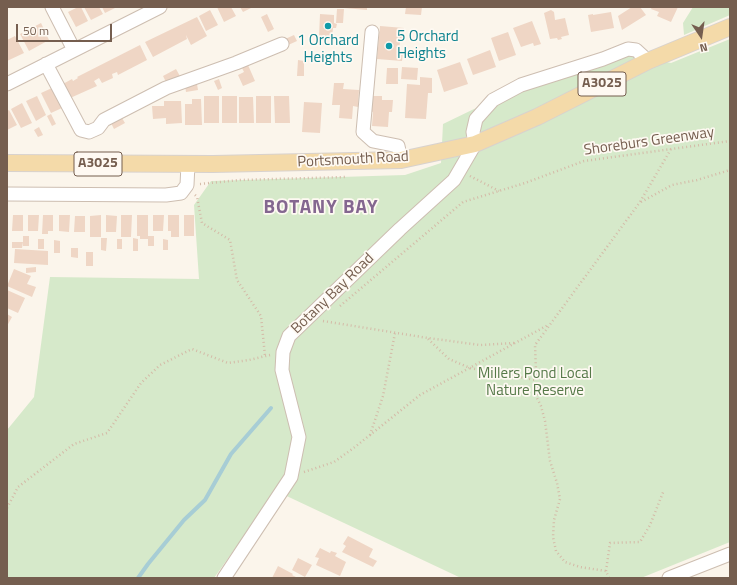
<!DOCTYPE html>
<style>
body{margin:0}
#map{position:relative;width:737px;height:585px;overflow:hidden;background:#fbf5eb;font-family:"Titillium Web",sans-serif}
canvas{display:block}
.frame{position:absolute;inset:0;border:8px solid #755e4f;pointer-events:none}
.north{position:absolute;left:681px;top:16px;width:40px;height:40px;-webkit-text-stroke:3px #fef9f2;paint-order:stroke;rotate:167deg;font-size:11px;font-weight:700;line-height:16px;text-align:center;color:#755e4f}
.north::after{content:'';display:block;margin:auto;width:14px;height:18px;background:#755e4f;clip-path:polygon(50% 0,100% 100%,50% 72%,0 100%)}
.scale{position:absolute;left:16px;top:24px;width:96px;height:18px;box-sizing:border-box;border:2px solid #755e4f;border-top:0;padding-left:5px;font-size:12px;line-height:14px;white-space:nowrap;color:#755e4f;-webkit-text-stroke:3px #fef9f2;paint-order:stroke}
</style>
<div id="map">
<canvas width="737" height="585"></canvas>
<div class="frame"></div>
<div class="north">N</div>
<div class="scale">50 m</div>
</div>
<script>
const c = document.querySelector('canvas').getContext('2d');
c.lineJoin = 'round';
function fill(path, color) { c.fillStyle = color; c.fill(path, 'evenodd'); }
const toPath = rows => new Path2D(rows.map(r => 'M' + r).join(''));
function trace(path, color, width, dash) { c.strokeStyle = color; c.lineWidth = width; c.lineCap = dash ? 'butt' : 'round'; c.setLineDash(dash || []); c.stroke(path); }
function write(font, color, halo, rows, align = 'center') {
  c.font = font + ' "Titillium Web",sans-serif'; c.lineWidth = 3.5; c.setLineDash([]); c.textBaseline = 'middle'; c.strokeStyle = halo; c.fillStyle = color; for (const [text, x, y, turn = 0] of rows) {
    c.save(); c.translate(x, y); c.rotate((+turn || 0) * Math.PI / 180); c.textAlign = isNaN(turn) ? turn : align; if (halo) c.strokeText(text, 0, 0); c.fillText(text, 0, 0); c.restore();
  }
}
fill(toPath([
 [693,7,724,7,730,8,730,15,684,35,683,23],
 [730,39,730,542,641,578,461,578,276,491,214,578,7,578,7,430,34,397,50,277,199,279,194,205,211,181,405,175,441,163,443,124,474,109,567,75,632,55,671,63]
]), '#d6e9ca');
trace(toPath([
 [138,578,148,564,184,520,205,500,231,454,271,408]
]), '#a7cdd5', 4);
fill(toPath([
 [78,7,81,7,88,21,76,27,68,12],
 [84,7,99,7,103,14,91,20],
 [102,7,117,7,105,13],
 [217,7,231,7,236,16,224,22],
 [240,7,253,7,243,12],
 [344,7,367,7,367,10,344,8],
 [406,7,422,7,421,15,405,14],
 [632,7,640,7,646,15,622,30,618,16],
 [652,7,678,7,671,22,657,16,659,12,651,9],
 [337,9,344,9,343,23,336,23],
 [210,10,218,25,206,31,199,16],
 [551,10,554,12,555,20,565,18,569,35,561,37,562,39,558,40,557,38,550,39,544,13],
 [611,12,614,28,591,32,588,15,593,14,593,15],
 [267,14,274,29,268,32,261,17],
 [320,14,334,15,334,23,337,24,336,28,333,28,332,37,319,37],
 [197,17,207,36,191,45,186,35,187,39,153,57,145,42],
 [532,21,541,44,534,46,533,43,521,47,513,28],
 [41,23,49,40,29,51,20,34],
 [380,26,404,28,403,39,400,38,400,42,399,51,403,51,402,61,377,59],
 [508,32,516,55,499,61,491,38],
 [294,35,297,41,286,46,283,40],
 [15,36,24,53,7,61,7,40],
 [140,45,147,60,118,75,117,72,112,74,113,78,102,83,99,78,94,81,97,86,68,99,61,85,72,79,73,81,78,78,77,77],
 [490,50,496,67,473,75,467,59],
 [298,60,304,61,304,76,297,76],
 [460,62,468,84,444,92,437,70],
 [248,65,255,81,243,86,238,75,244,72,242,68],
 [402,67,418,68,417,80,401,79],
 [387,68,398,68,398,84,386,84],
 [176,69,181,78,167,84,163,76],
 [420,77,432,78,432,93,428,93,426,119,405,118,407,84,420,85],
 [219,79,222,88,218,90,214,81],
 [334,83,344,83,343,89,359,90,358,107,353,106,352,119,339,118,340,105,332,105],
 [197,84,198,90,186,92,185,86],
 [52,88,62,108,51,113,41,93],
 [37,96,46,115,36,121,26,101],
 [204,96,219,96,219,123,204,123],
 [222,96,237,96,237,123,222,123],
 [256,96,271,96,271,123,256,123],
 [274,96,289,96,290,123,275,123],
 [371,96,382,96,382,100,393,100,392,112,389,112,388,127,372,126,373,112,370,111],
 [239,97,253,97,254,123,239,123],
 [192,99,201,99,202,125,185,125,185,104,192,104],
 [164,101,181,101,182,123,166,124,166,118,153,119,152,106,164,106],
 [304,102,322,103,320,133,302,132],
 [22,103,32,123,21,128,11,109],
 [9,110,17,125,7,130,7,111],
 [51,114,56,124,52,126,47,116],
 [122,118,125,123,114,129,111,123],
 [39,127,43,135,38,137,34,130],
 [13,215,23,215,23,231,12,231],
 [28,215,39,215,38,231,28,231],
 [43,215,53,215,53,231,48,231,48,234,42,234],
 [59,215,70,215,69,232,59,231],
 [101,215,101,237,90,237,90,216],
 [106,215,117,216,116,232,106,232],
 [121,215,132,215,131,237,121,237],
 [137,215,148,215,148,239,140,239,140,236,137,236],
 [153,215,164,215,163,231,153,231],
 [168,215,179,215,179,237,171,237,171,231,168,231],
 [184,215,194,215,194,236,184,236],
 [75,216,85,216,85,232,74,232],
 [23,236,29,236,29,246,23,246],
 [148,236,154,236,154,246,148,246],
 [101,238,107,238,106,251,101,250],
 [133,238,138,239,138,251,133,251],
 [38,239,44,239,44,249,38,249],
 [117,239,122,239,122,249,117,249],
 [163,239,168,240,168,250,163,250],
 [54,240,60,241,60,253,54,253],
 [12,242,23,242,22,248,12,248],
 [71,248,78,248,78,258,71,257],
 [15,249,48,251,48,265,14,263],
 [86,252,93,252,93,266,86,266],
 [36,267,36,272,26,273,26,268],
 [14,269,31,276,27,284,36,287,32,297,7,286],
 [7,290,25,298,18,313,7,308],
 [7,314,12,317,7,326],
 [348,536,373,549,369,557,377,561,373,567,342,552,346,546,343,544],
 [320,548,330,553,331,551,337,553,335,556,346,562,340,576,316,565,319,558,315,557],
 [298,558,312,565,305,577,292,570],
 [278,566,293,574,292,575,298,578,272,578]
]), '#efd6c5');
const minor = toPath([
 [52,7,74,50],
 [372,32,363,132,373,141,398,146,401,160],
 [46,64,81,130,89,132,98,128,104,120,166,88,236,63,282,44],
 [7,84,160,7],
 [7,194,166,195,181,193,187,185,188,164],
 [224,578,291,477,299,437,282,370,283,352,289,336,400,229,454,180,475,144,473,132,476,119,493,100,521,85,603,59,628,49,636,50,648,61],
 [669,578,730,554]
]);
const major = toPath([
 [7,163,213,164,401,160,475,144,537,117,648,61,730,27]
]);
trace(minor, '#cdbeb1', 15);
trace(major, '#d8d2ce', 18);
trace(toPath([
 [470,176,499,191],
 [200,184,240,180,346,177],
 [195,195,197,197,202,223,230,240,237,280,261,316,265,356],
 [641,202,672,185,697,180,730,170],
 [340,306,463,202,525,183,584,161,730,141],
 [323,321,428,338,480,345,515,343],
 [428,339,449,359,470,368,536,380],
 [370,435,383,396,395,333],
 [304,472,334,462,355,447,420,395,548,325],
 [7,508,18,487,74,444,107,433,141,383,160,365,192,349,228,363,249,360,270,355],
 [606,571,610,543,640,542,650,525,664,490],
 [609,578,606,571,580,567,565,562,556,551,553,537,554,520,560,499,557,483,550,461,545,421,541,406,537,398,535,345,640,202,671,149]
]), '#d4baa7', 2.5, [1, 3]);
trace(minor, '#fff', 13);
trace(major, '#f4daa9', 16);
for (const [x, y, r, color] of [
 [328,26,4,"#0f9aa8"],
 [389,46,4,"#0f9aa8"]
]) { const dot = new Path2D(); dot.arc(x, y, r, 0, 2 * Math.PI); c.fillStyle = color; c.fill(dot); trace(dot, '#fef9f2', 1.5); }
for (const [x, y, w] of [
 [602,84,48],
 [98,164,48]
]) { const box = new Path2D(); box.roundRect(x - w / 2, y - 12, w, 24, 3); c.fillStyle = '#fef9f2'; c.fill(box); trace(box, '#755e4f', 1); }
write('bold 14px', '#755e4f', null, [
 ["A3025",602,84],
 ["A3025",98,164]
]);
write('15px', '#0d838f', '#fef9f2', [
 ["5 Orchard",397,37],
 ["Heights",397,54],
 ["1 Orchard",328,41,"center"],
 ["Heights",328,58,"center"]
], 'left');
write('15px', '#755e4f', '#fef9f2', [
 ["Shoreburs Greenway",649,142,-8],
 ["Portsmouth Road",353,160,-3],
 ["Botany Bay Road",333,294,-44]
]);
write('15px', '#557948', '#fef9f2', [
 ["Millers Pond Local",535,374],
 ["Nature Reserve",535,391]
]);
c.letterSpacing = '1px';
write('bold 19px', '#846790', '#fef9f2', [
 ["BOTANY BAY",321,208]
]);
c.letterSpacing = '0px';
</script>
